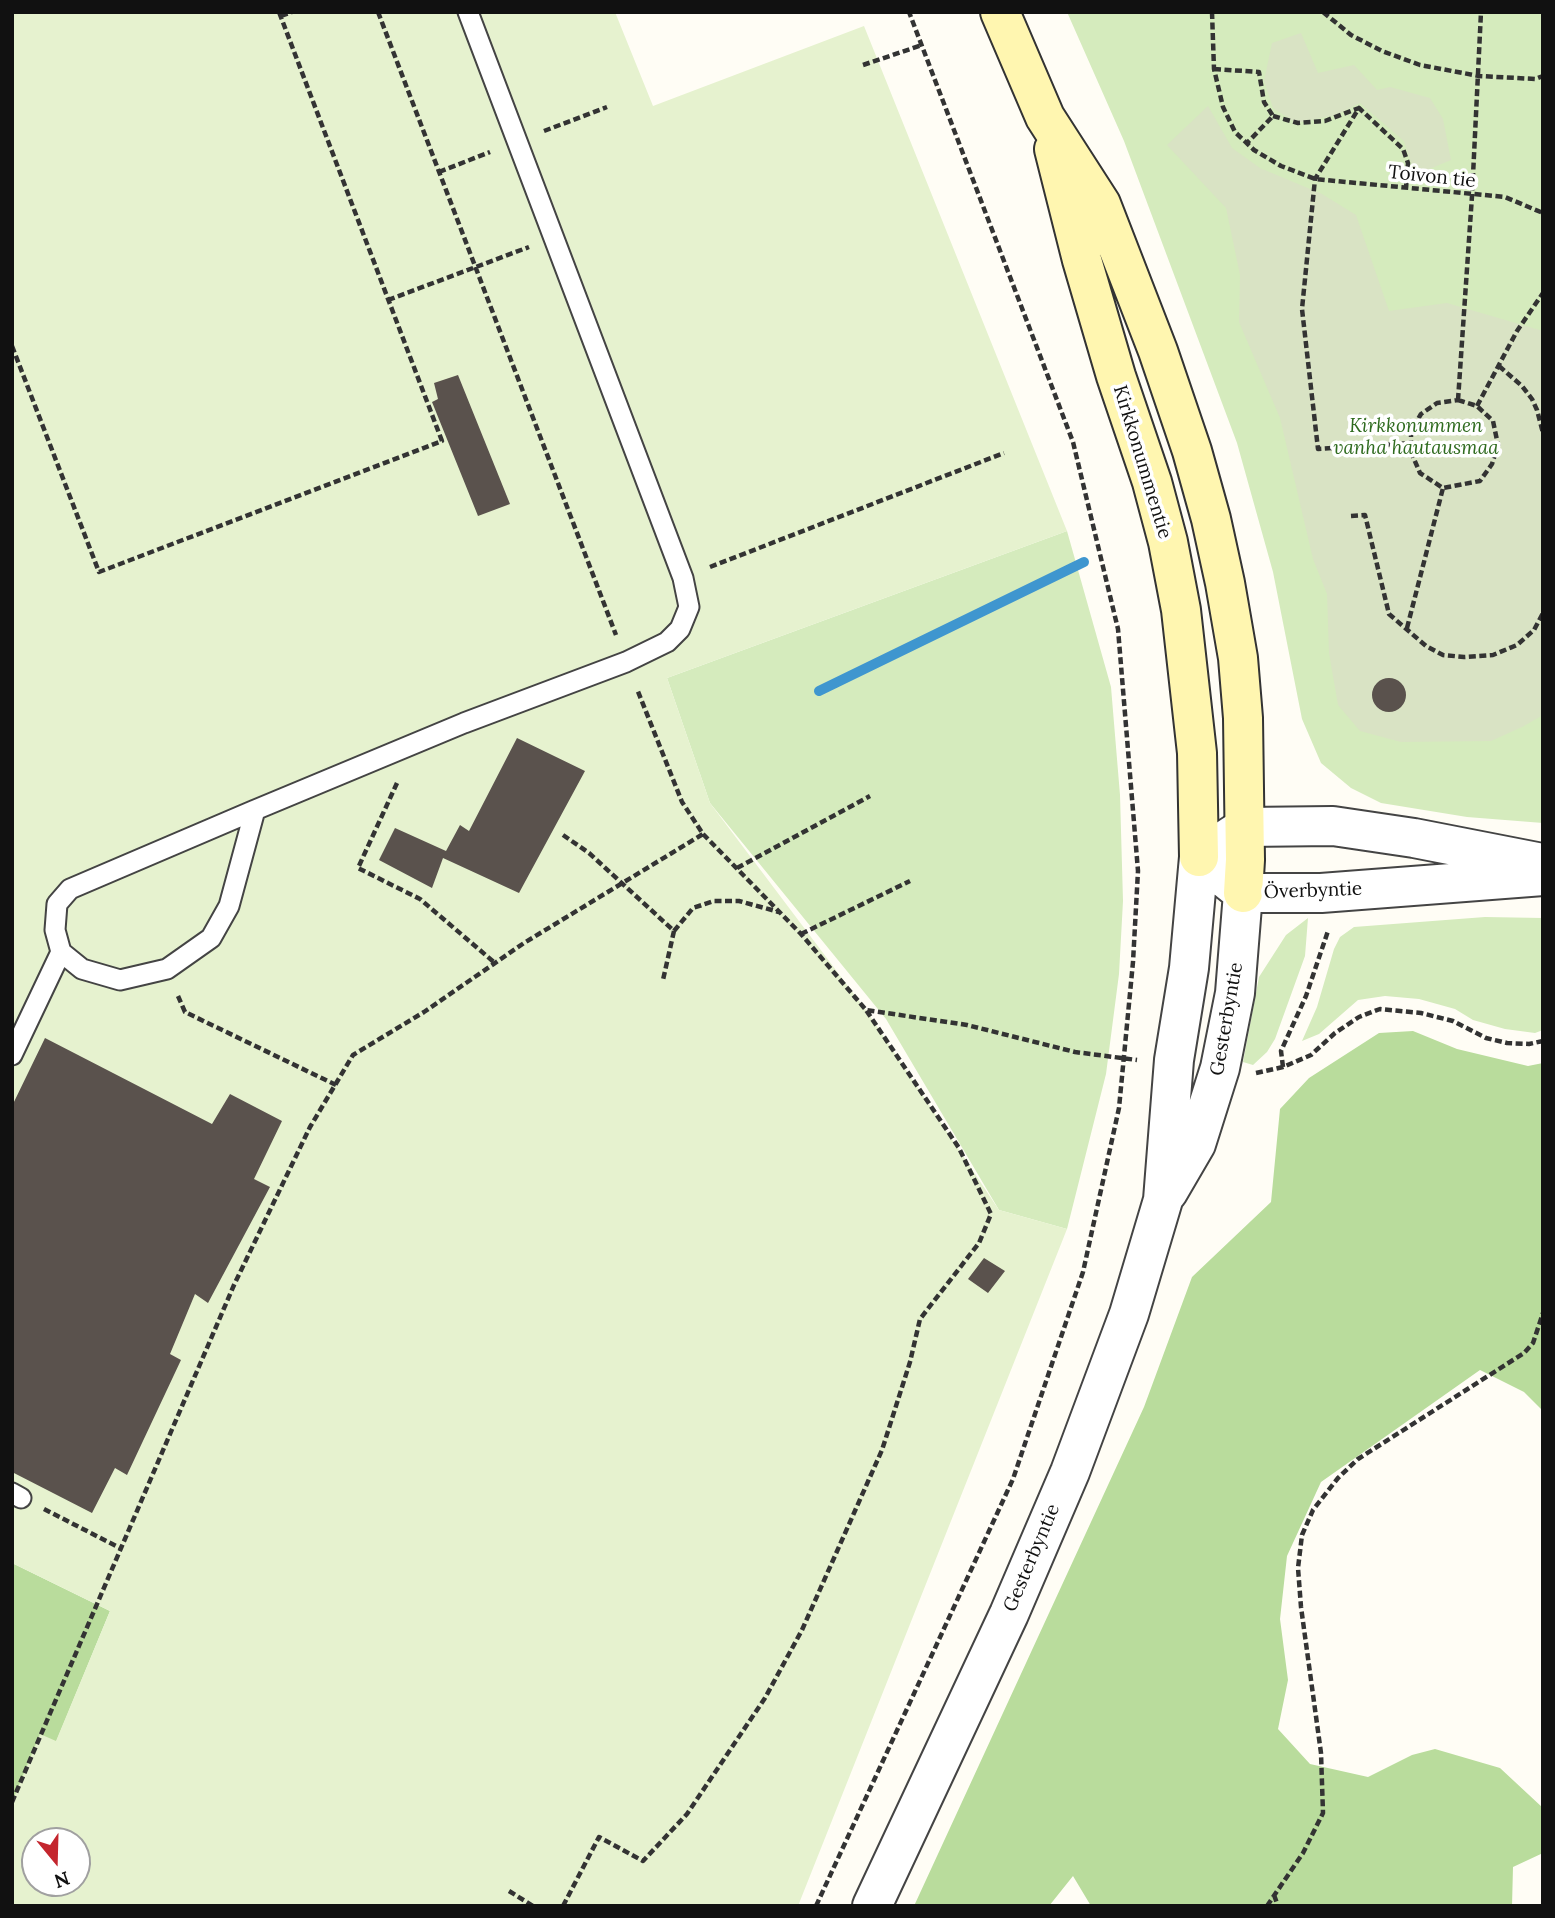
<!DOCTYPE html>
<meta charset="utf-8">
<style>
body{margin:0}
#map{position:relative;width:1555px;height:1918px;overflow:hidden;background:#fffdf5;font-family:Lora,serif}
canvas{display:block}
.frame{position:absolute;inset:0;border:14px solid #111;pointer-events:none}
.north{position:absolute;left:21px;top:1827px;width:70px;height:70px;box-sizing:border-box;background:#fff;border:2px solid #a0a0a0;border-radius:50%;rotate:161deg;font-size:19px;font-weight:700;line-height:28px;text-align:center;color:#111}
.north::after{content:'';display:block;margin:auto;width:24px;height:32px;background:#c4262e;clip-path:polygon(50% 0,100% 100%,50% 72%,0 100%)}
</style>
<div id="map">
<canvas width="1555" height="1918"></canvas>
<div class="frame"></div>
<div class="north">N</div>
</div>
<script>
const c = document.querySelector('canvas').getContext('2d');
c.lineJoin = 'round';
function fill(path, color) { c.fillStyle = color; c.fill(path, 'evenodd'); }
const toPath = rows => new Path2D(rows.map(r => 'M' + r).join(''));
function trace(path, color, width, dash) { c.strokeStyle = color; c.lineWidth = width; c.lineCap = dash ? 'butt' : 'round'; c.setLineDash(dash || []); c.stroke(path); }
function write(font, color, halo, rows, align = 'center') {
  c.font = font + ' Lora,serif'; c.lineWidth = 7; c.setLineDash([]); c.textBaseline = 'middle'; c.strokeStyle = halo; c.fillStyle = color; for (const [text, x, y, turn = 0] of rows) {
    c.save(); c.translate(x, y); c.rotate((+turn || 0) * Math.PI / 180); c.textAlign = isNaN(turn) ? turn : align; if (halo) c.strokeText(text, 0, 0); c.fillText(text, 0, 0); c.restore();
  }
}
fill(toPath([
 [1067,12,1543,12,1543,823,1467,817,1381,803,1351,788,1321,763,1302,719,1273,572,1237,443,1124,141],
 [1067,531,1111,687,1120,795,1123,901,1119,974,1106,1074,1067,1229,999,1210,886,1019,710,803,667,678],
 [1485,917,1543,918,1543,1030,1535,1033,1505,1029,1473,1020,1455,1009,1419,999,1385,996,1358,1000,1319,1034,1302,1041,1317,1007,1334,949,1340,937,1354,927],
 [1308,918,1305,956,1275,1039,1267,1052,1253,1065,1243,1062,1259,977,1286,935]
]), '#d5ebbd');
fill(toPath([
 [1413,1031,1457,1049,1528,1066,1543,1063,1543,1411,1524,1392,1480,1370,1321,1482,1287,1556,1280,1619,1288,1680,1278,1729,1310,1764,1368,1777,1412,1755,1435,1749,1500,1768,1543,1808,1543,1853,1513,1867,1512,1906,1091,1906,1073,1876,1049,1906,914,1906,1144,1407,1192,1277,1271,1202,1280,1109,1309,1078,1379,1033],
 [12,1563,110,1611,56,1742,144,1868,12,1906],
 [35,1841,77,1841,77,1883,35,1883]
]), '#b9dc9c');
fill(toPath([
 [1301,33,1318,73,1354,65,1377,90,1390,87,1430,98,1443,119,1451,160,1415,175,1404,141,1360,103,1336,115,1296,123,1273,108,1264,81,1272,43],
 [1208,106,1232,148,1260,168,1322,194,1356,215,1389,311,1447,303,1543,331,1543,715,1522,727,1491,741,1401,742,1360,731,1338,705,1329,653,1327,594,1313,559,1280,418,1239,322,1240,275,1226,208,1167,145]
]), '#d9e3c4');
fill(toPath([
 [12,12,615,12,653,106,864,26,1067,531,667,678,710,803,866,1010,999,1210,1067,1229,798,1906,12,1906,12,1802,40,1734,56,1741,110,1611,12,1563],
 [35,1841,77,1841,77,1883,35,1883]
]), '#e6f2cf');
trace(toPath([
 [819,691,1084,562]
]), '#3f96cf', 10);
fill(toPath([
 [458,375,510,504,478,516,432,402,438,399,434,383],
 '1372 695a17 17 0 1 1 34 0a17 17 0 1 1-34 0Z',
 [517,738,585,771,519,893,443,858,432,888,379,860,395,828,446,851,460,825,469,831],
 [45,1038,212,1124,230,1094,282,1121,254,1179,270,1187,208,1303,195,1294,170,1354,181,1360,127,1475,115,1468,92,1513,12,1472,12,1106],
 [984,1258,1005,1271,988,1293,968,1279]
]), '#5a524d');
const service = toPath([
 [255,810,464,723,626,662,667,642,680,629,689,607,683,578,468,12],
 [255,810,229,906,211,938,167,969,120,980,82,969,61,952,55,930,57,904,70,889,255,810],
 [12,1055,61,952],
 [12,1493,21,1498]
]);
const tertiary = toPath([
 [1199,857,1245,827,1333,826,1414,838,1542,863],
 [1217,872,1243,893,1321,893,1543,876],
 [1168,1192,1196,1144,1220,1068,1235,993,1243,893],
 [872,1906,1009,1614,1070,1472,1129,1314,1163,1200,1174,1060,1189,968,1199,857]
]);
const secondary = toPath([
 [1000,12,1045,117,1101,204,1158,351,1192,451,1211,519,1225,583,1238,658,1243,718,1245,860,1243,893],
 [1054,149,1082,260,1116,376,1152,482,1168,542,1181,610,1197,753,1199,857]
]);
trace(service, '#444', 23);
trace(tertiary, '#444', 42);
trace(secondary, '#333', 42);
trace(toPath([
 [378,12,616,635],
 [1212,12,1214,69,1223,107,1235,132,1254,150,1281,166,1315,179,1505,197,1543,213],
 [1323,12,1351,35,1382,51,1420,65,1479,76,1535,79,1543,76],
 [281,16,292,12],
 [863,65,922,45],
 [1214,69,1259,72,1264,102,1273,116,1247,143],
 [1273,116,1298,123,1325,121,1359,108],
 [544,131,607,107],
 [439,172,490,152],
 [1406,188,1408,163,1403,149,1359,108,1315,179,1302,309,1318,449,1411,443],
 [388,300,529,247],
 [12,346,99,572,442,441,279,12],
 [1499,366,1522,386,1532,399,1537,410,1543,433],
 [1458,400,1472,196,1481,12],
 [1458,400,1477,406,1493,421,1498,445,1492,464,1480,481,1443,488,1420,473,1411,452,1411,431,1421,414,1437,403,1458,400],
 [1477,406,1517,331,1543,293],
 [1351,516,1365,515,1389,614,1426,646,1443,655,1464,657,1493,655,1517,645,1534,630,1543,613],
 [710,567,1004,453],
 [1407,628,1443,488],
 [397,783,358,868,420,899,495,963],
 [703,834,801,934,866,1010,967,1025,1075,1052,1137,1060],
 [563,835,589,853,674,931,663,980],
 [737,868,870,796],
 [674,931,693,908,714,901,739,901,779,912],
 [801,934,910,881],
 [178,996,185,1012,336,1085],
 [1283,1067,1281,1051,1306,996,1328,931],
 [1256,1073,1283,1067,1311,1055,1335,1033,1359,1017,1380,1009,1421,1013,1453,1021,1486,1038,1507,1043,1529,1044,1543,1041],
 [44,1509,120,1548],
 [12,1802,234,1285,310,1127,353,1055,424,1012,524,943,703,834,682,802,637,689],
 [509,1891,533,1906],
 [1274,1895,1278,1906],
 [563,1906,599,1837,643,1861,687,1814,765,1698,802,1630,882,1450,910,1362,920,1319,979,1243,991,1214,959,1148,866,1010],
 [816,1906,1013,1479,1083,1272,1119,1108,1133,962,1138,871,1118,629,1073,442,909,12],
 [1267,1906,1303,1853,1323,1813,1321,1753,1301,1607,1298,1568,1302,1535,1313,1510,1338,1478,1358,1459,1524,1353,1533,1343,1543,1313]
]), '#333', 4.5, [7, 3.5]);
trace(service, '#fff', 19);
trace(tertiary, '#fff', 38);
trace(secondary, '#fff6b0', 38);
write('19px', '#111', '#fff', [
 ["Toivon tie",1432,177,6],
 ["Kirkkonummentie",1142,462,73],
 ["Överbyntie",1313,891,-2],
 ["Gesterbyntie",1227,1019,-80],
 ["Gesterbyntie",1032,1558,-67]
]);
write('italic 19px', '#2f6b1f', '#fff', [
 ["Kirkkonummen",1416,427],
 ["vanha hautausmaa",1416,449]
]);
</script>
